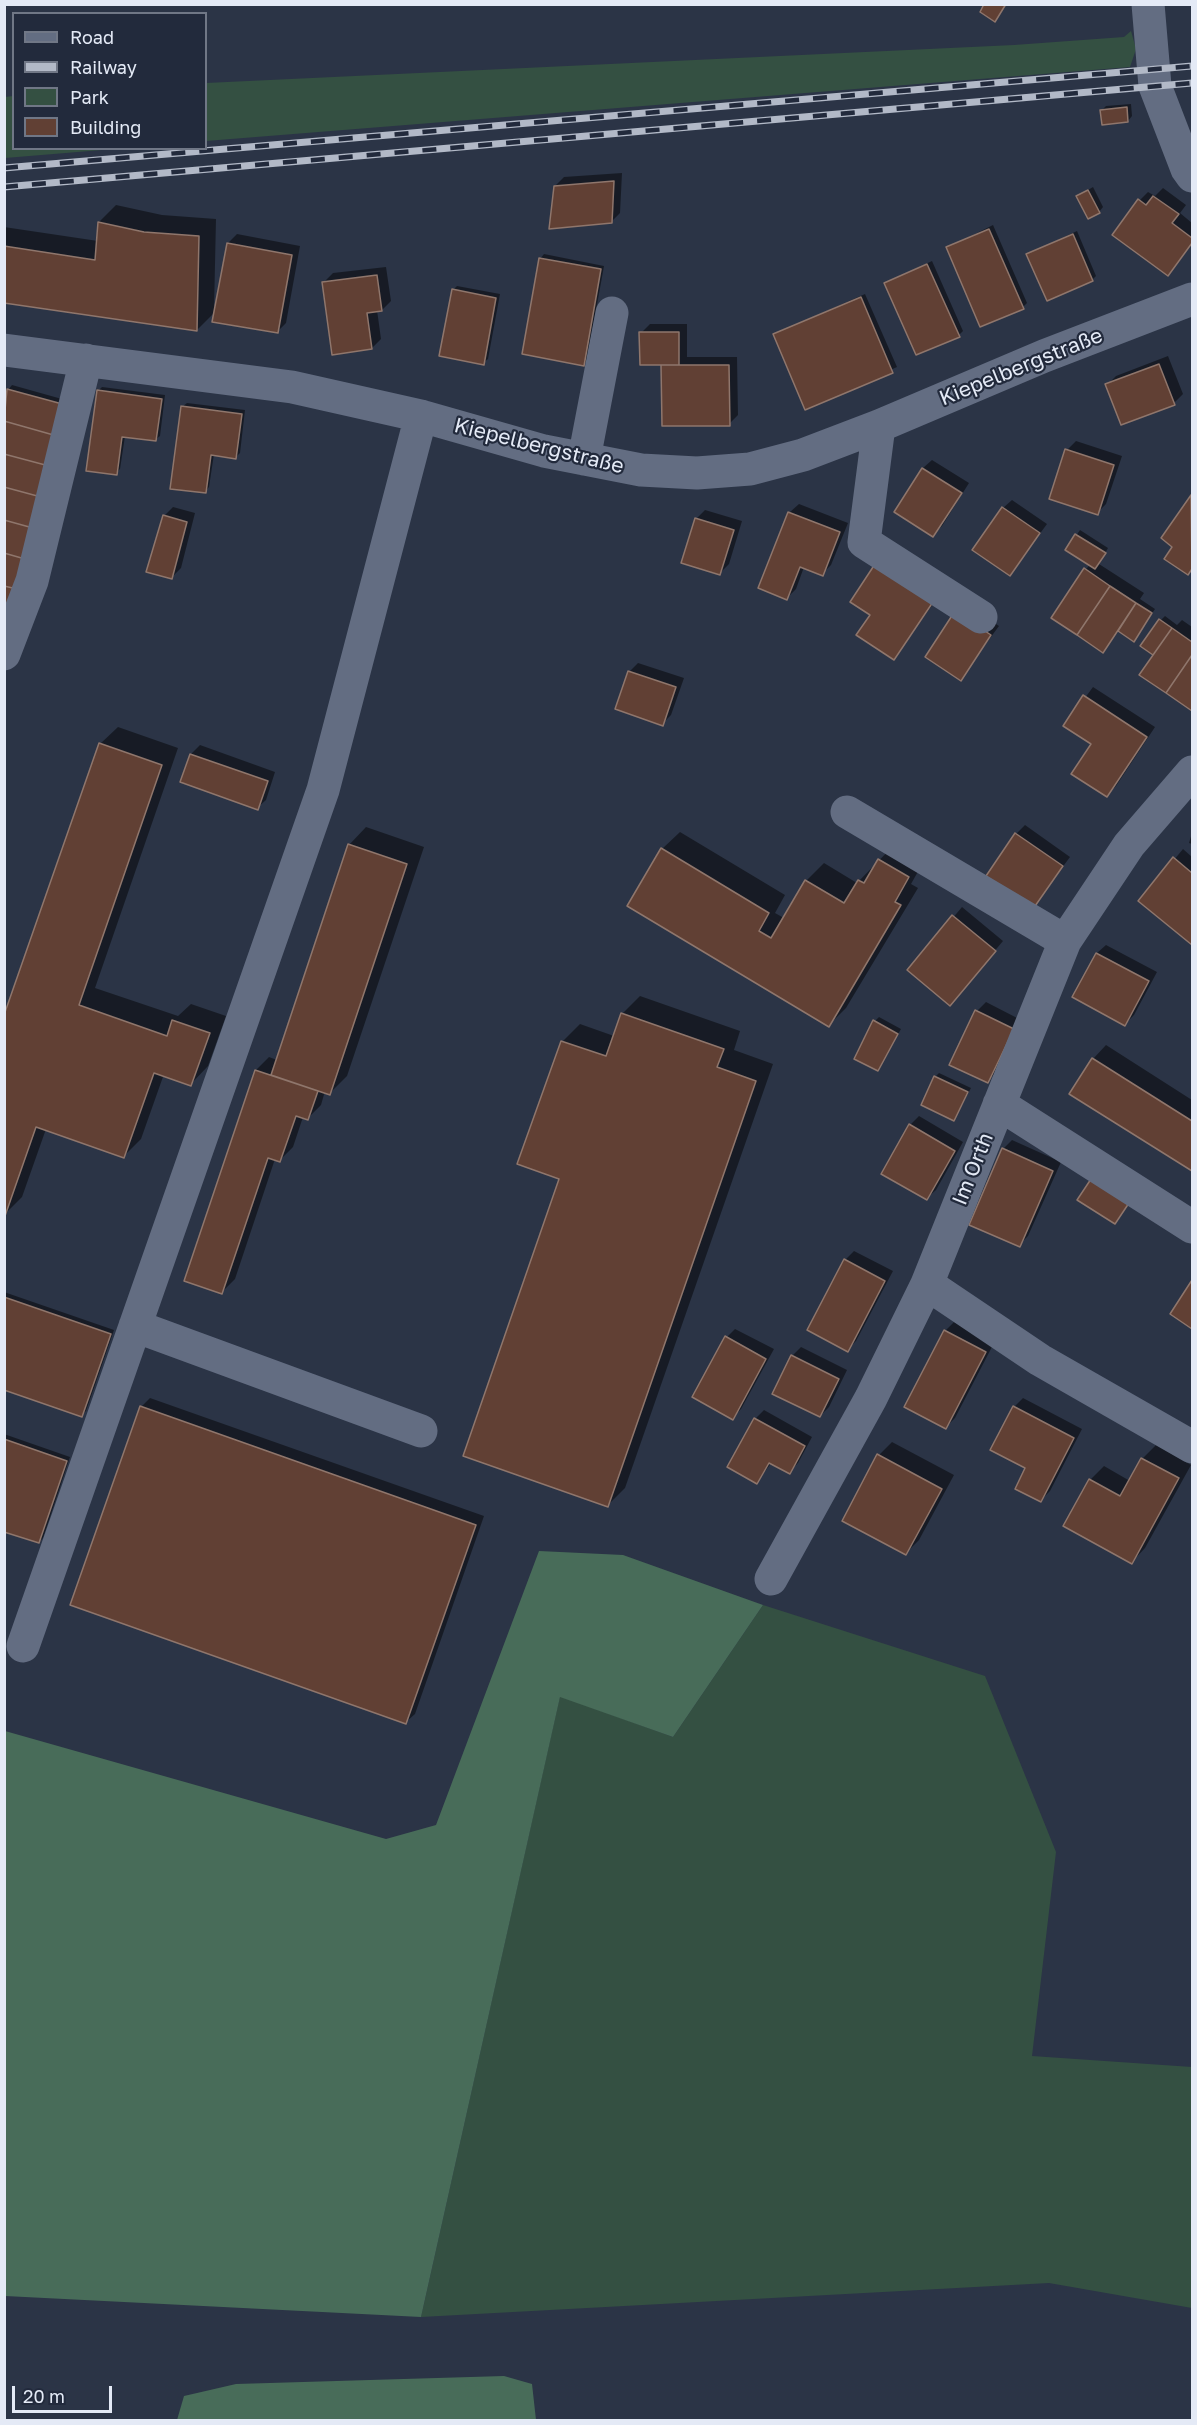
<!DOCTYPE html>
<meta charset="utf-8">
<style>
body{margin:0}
#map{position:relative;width:1197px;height:2425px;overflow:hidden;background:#2b3446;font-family:"Golos Text",sans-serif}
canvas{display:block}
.frame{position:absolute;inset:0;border:6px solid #e4eaf6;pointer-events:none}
.legend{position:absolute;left:12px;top:12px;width:195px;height:138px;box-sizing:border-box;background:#222a3c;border:2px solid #707786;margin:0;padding:8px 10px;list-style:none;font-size:18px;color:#e4eaf6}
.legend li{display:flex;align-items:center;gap:12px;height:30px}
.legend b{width:30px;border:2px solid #707786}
.scale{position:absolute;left:12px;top:2386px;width:100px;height:27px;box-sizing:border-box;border:3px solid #e4eaf6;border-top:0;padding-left:8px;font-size:18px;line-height:21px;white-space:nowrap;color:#e4eaf6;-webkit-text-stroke:4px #222a3c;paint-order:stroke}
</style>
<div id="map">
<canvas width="1197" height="2425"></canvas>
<div class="frame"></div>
<ul class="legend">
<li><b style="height:8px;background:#636d82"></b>Road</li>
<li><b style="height:8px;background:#b2b9c7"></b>Railway</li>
<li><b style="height:16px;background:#345042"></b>Park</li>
<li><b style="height:16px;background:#614034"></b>Building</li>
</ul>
<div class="scale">20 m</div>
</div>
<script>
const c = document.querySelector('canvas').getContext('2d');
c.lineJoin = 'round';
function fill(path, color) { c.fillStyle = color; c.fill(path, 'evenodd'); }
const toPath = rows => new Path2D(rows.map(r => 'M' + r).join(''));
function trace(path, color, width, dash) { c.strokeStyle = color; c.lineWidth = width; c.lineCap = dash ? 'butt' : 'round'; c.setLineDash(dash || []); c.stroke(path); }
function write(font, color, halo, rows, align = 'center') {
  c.font = font + ' "Golos Text",sans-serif'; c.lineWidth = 4.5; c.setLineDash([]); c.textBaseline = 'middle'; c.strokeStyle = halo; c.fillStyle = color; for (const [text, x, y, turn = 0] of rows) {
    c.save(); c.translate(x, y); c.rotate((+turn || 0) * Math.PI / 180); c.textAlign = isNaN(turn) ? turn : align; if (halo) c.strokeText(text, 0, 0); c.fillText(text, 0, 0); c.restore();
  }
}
fill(toPath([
 [1131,31,1136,49,1130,67,206,141,206,83,1014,45,1124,37],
 [13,96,14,148,114,149,5,158,5,97],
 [763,1605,985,1676,1056,1852,1032,2056,1192,2067,1192,2308,1049,2283,421,2317,560,1696,673,1737]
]), '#345042');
fill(toPath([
 [539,1551,623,1555,763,1605,673,1737,560,1697,421,2317,5,2296,5,1731,386,1839,436,1825],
 [504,2376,532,2384,536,2420,177,2420,184,2396,236,2384]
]), '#486c59');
fill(toPath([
 [1131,104,1132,116,1128,121,1102,110,1106,106],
 [622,173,620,213,611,222,555,186,564,177],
 [1093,187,1103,207,1099,212,1078,196],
 [1163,188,1186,205,1180,213,1192,223,1192,244,1168,274,1140,200,1148,192,1155,196],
 [116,205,162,215,216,219,214,310,228,243,237,234,300,246,286,323,277,332,216,311,197,330,4,302,4,227,98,241,99,222],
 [993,225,1027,303,1023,307,947,248],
 [1077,231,1096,276,1092,280,1028,254],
 [544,254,604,266,587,360,583,364,540,259],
 [932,261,963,331,959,335,886,283],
 [386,267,391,301,382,310,377,310,381,339,372,348,324,282,333,273],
 [457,286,500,294,488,359,483,363,453,290],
 [865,294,897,367,805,408,774,334],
 [650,324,687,324,687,357,737,357,738,415,729,424,663,364,641,333],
 [1168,356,1183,394,1174,403,1107,385,1116,376],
 [12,385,69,401,4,618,4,404,8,390],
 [102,387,165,395,160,436,155,440,125,436,120,469,116,473,98,391],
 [187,403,245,410,240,453,236,457,214,454,209,487,205,492,182,407],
 [1076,441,1122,456,1106,504,1097,513,1067,450],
 [932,460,969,483,942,526,933,535,896,511,923,468],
 [1192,496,1192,569,1188,573,1174,546,1163,538],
 [1012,500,1047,524,1010,574,1003,508],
 [799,504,848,523,831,565,822,574,804,567,796,589,787,598,760,588,790,512],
 [173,507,195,513,181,568,172,577,164,516],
 [705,510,742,521,729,564,720,573,696,519],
 [1080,530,1108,548,1099,564,1144,593,1140,599,1155,609,1134,640,1119,630,1103,651,1086,569,1090,565,1067,549],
 [941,593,894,658,859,634],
 [965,604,999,626,960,679],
 [1165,616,1177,625,1182,620,1192,627,1192,709,1141,675,1159,649,1161,620],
 [638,663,684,678,671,715,662,724,629,672],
 [1093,687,1155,727,1116,786,1107,795,1093,744,1065,725],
 [118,727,178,748,95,988,178,1016,191,1004,226,1016,208,1066,191,1084,164,1074,141,1139,124,1156,46,1129,22,1197,5,1214,4,1019,100,744],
 [200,745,275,772,266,800,257,808,182,782,191,754],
 [1025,825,1070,857,1033,907,1016,834],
 [366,827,424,847,347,1076,330,1093,325,1091,321,1105,308,1118,303,1117,293,1147,280,1160,275,1159,235,1279,222,1292,256,1070,269,1057,277,1060,349,845],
 [680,832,785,895,775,913,784,918,806,881,824,863,857,883,897,842,925,859,911,884,918,888,846,1008,829,1025,662,849],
 [1192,833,1192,844,1189,843],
 [1183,849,1192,857,1192,943,1140,901],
 [962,907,1003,941,950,1004,909,970],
 [1106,945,1157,972,1134,1015,1125,1024,1074,996,1097,953],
 [640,996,740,1031,734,1050,773,1064,625,1488,608,1505,561,1178,562,1042,580,1024,614,1036,622,1014],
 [986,1002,1021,1020,996,1073,987,1081,977,1011],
 [879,1017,901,1029,878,1069,875,1021],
 [1106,1045,1192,1100,1192,1170,1071,1094,1093,1059],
 [939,1073,971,1088,954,1119,935,1077],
 [919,1116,963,1142,936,1190,927,1198,910,1125],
 [1012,1140,1061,1162,1028,1236,1019,1245,1003,1149],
 [854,1251,893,1271,856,1341,847,1350,845,1260],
 [1192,1283,1192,1328,1172,1314],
 [4,1292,114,1330,86,1411,82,1415,4,1388],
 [954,1322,994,1343,955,1418,946,1427,945,1331],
 [735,1329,774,1349,741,1409,732,1418,727,1337],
 [801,1347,847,1370,829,1407,820,1416,792,1356],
 [150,1398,484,1516,415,1714,406,1722,141,1407],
 [1023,1398,1082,1429,1050,1491,1041,1500,1028,1467,1014,1407],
 [764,1410,812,1437,798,1463,789,1472,772,1462,757,1482,755,1419],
 [4,1434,70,1457,43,1538,39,1542,4,1530],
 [892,1442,954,1475,919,1540,906,1553,844,1520,879,1455],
 [1156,1445,1191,1465,1145,1548,1132,1562,1090,1480,1104,1466,1130,1481,1142,1459]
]), '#0007');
const building = toPath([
 [984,4,1006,4,995,22,980,12,984,4],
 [1127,107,1128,122,1102,125,1100,110,1127,107],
 [614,181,612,223,549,229,554,186,614,181],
 [1088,190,1100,213,1088,219,1076,196,1088,190],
 [1153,196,1179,214,1172,223,1192,238,1192,243,1168,276,1112,235,1138,199,1146,205,1153,196],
 [98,222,144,232,199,236,197,331,4,303,4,246,95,260,98,222],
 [989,229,1024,309,980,327,946,247,989,229],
 [1073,234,1093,281,1047,301,1026,254,1073,234],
 [227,243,292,255,278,333,212,322,227,243],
 [539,258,601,269,584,366,522,354,539,258],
 [927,264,960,337,916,355,884,283,927,264],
 [377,275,382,311,367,313,372,349,332,355,322,282,377,275],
 [452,289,496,298,484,365,439,356,452,289],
 [861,297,893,373,805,410,773,334,861,297],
 [639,332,679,332,679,365,640,365,639,332],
 [1159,364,1175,405,1121,425,1105,384,1159,364],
 [661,365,729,365,730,426,662,426,661,365],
 [7,389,66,405,57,436,4,421,7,389],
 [97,390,162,399,156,441,122,437,117,475,86,471,97,390],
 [181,406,242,414,236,459,211,455,206,493,170,489,181,406],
 [4,421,57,436,49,466,4,454,4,421],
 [1065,449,1114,465,1098,515,1049,499,1065,449],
 [4,454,49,466,41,497,4,487,4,454],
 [922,468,962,493,933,537,894,512,922,468],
 [4,487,41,497,33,528,4,520,4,487],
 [1191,495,1192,569,1188,575,1164,559,1172,547,1161,538,1191,495],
 [1002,507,1040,533,1010,576,972,550,1002,507],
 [788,512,840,532,823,576,800,567,787,600,758,588,788,512],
 [163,515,187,522,172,579,146,572,163,515],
 [695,518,734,530,720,575,681,563,695,518],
 [4,520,33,528,25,559,4,553,4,520],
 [1075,534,1106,553,1095,569,1065,550,1075,534],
 [4,553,25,559,17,589,4,586,4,553],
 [875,564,933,602,894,660,856,635,870,615,850,602,875,564],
 [1084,568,1110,586,1077,635,1051,618,1084,568],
 [4,586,17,589,4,619,4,586],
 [1110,586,1136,603,1103,653,1077,635,1110,586],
 [1136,603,1152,613,1134,642,1118,631,1136,603],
 [955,611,991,635,961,681,925,657,955,611],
 [1159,619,1172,628,1153,655,1140,646,1159,619],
 [1172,628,1192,642,1192,655,1166,693,1139,675,1172,628],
 [1192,655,1192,711,1166,693,1192,655],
 [628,671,676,687,663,726,615,709,628,671],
 [1083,695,1147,737,1107,797,1071,774,1091,744,1063,726,1083,695],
 [99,743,162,765,79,1005,167,1036,172,1020,210,1033,191,1086,154,1073,124,1158,36,1127,5,1216,4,1015,99,743],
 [190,754,268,781,258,810,180,782,190,754],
 [1015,833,1063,866,1033,909,986,876,1015,833],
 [348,844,407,864,330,1095,271,1075,348,844],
 [661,848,769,913,759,931,771,938,805,880,844,903,858,880,864,883,878,859,909,877,895,902,901,905,829,1027,627,906,661,848],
 [1173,857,1192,873,1192,945,1138,901,1173,857],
 [952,915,996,951,950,1006,907,970,952,915],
 [1096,953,1149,981,1125,1026,1072,997,1096,953],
 [975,1010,1014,1029,988,1083,949,1065,975,1010],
 [621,1013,724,1049,717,1067,756,1081,608,1507,463,1456,559,1179,517,1164,561,1041,606,1056,621,1013],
 [873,1020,898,1034,878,1071,854,1059,873,1020],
 [1092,1058,1192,1121,1192,1171,1069,1094,1092,1058],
 [255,1070,318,1091,308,1120,296,1116,280,1162,268,1158,222,1294,184,1281,255,1070],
 [934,1076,968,1092,954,1121,921,1105,934,1076],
 [909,1124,955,1151,927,1200,881,1174,909,1124],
 [1002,1148,1053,1171,1020,1247,969,1225,1002,1148],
 [1095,1173,1133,1197,1115,1224,1077,1200,1095,1173],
 [844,1259,885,1281,848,1352,807,1330,844,1259],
 [1192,1280,1192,1329,1170,1314,1192,1280],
 [4,1297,111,1334,82,1417,4,1390,4,1297],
 [944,1330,986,1352,946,1429,904,1407,944,1330],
 [725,1336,766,1359,733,1420,692,1397,725,1336],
 [791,1355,839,1379,820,1417,772,1394,791,1355],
 [140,1406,476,1525,406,1724,70,1605,140,1406],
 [1013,1406,1074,1438,1041,1502,1015,1489,1025,1468,990,1450,1013,1406],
 [754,1418,805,1446,790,1474,769,1463,757,1484,727,1467,754,1418],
 [4,1439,67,1461,39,1543,4,1532,4,1439],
 [877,1454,942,1489,906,1555,842,1521,877,1454],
 [1141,1458,1179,1478,1132,1564,1063,1526,1089,1479,1120,1496,1141,1458]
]);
fill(building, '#614034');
trace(building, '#8f766c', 1.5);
trace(toPath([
 [1148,4,1155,86,1187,169,1192,176],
 [4,350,292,387,421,416,544,451,641,470,697,473,750,469,803,455,879,426,1044,356,1192,299],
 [879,426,864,542,981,617],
 [584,459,612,313],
 [4,654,32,581,86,360],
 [847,812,1065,941],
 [999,1104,1192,1227],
 [927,1284,1040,1360,1192,1447],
 [135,1326,421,1431],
 [771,1579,871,1398,927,1284,1065,941,1129,845,1192,772],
 [23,1646,323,790,421,416]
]), '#636d82', 33);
const rail = toPath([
 [4,168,1192,66],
 [4,187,1192,83]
]);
trace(rail, '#b2b9c7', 7);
trace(rail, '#222a3c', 4.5, [14]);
write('21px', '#e4eaf6', '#222a3c', [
 ["Kiepelbergstraße",1021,367,-22],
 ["Kiepelbergstraße",539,446,14],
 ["Im Orth",973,1169,-68]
]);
</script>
